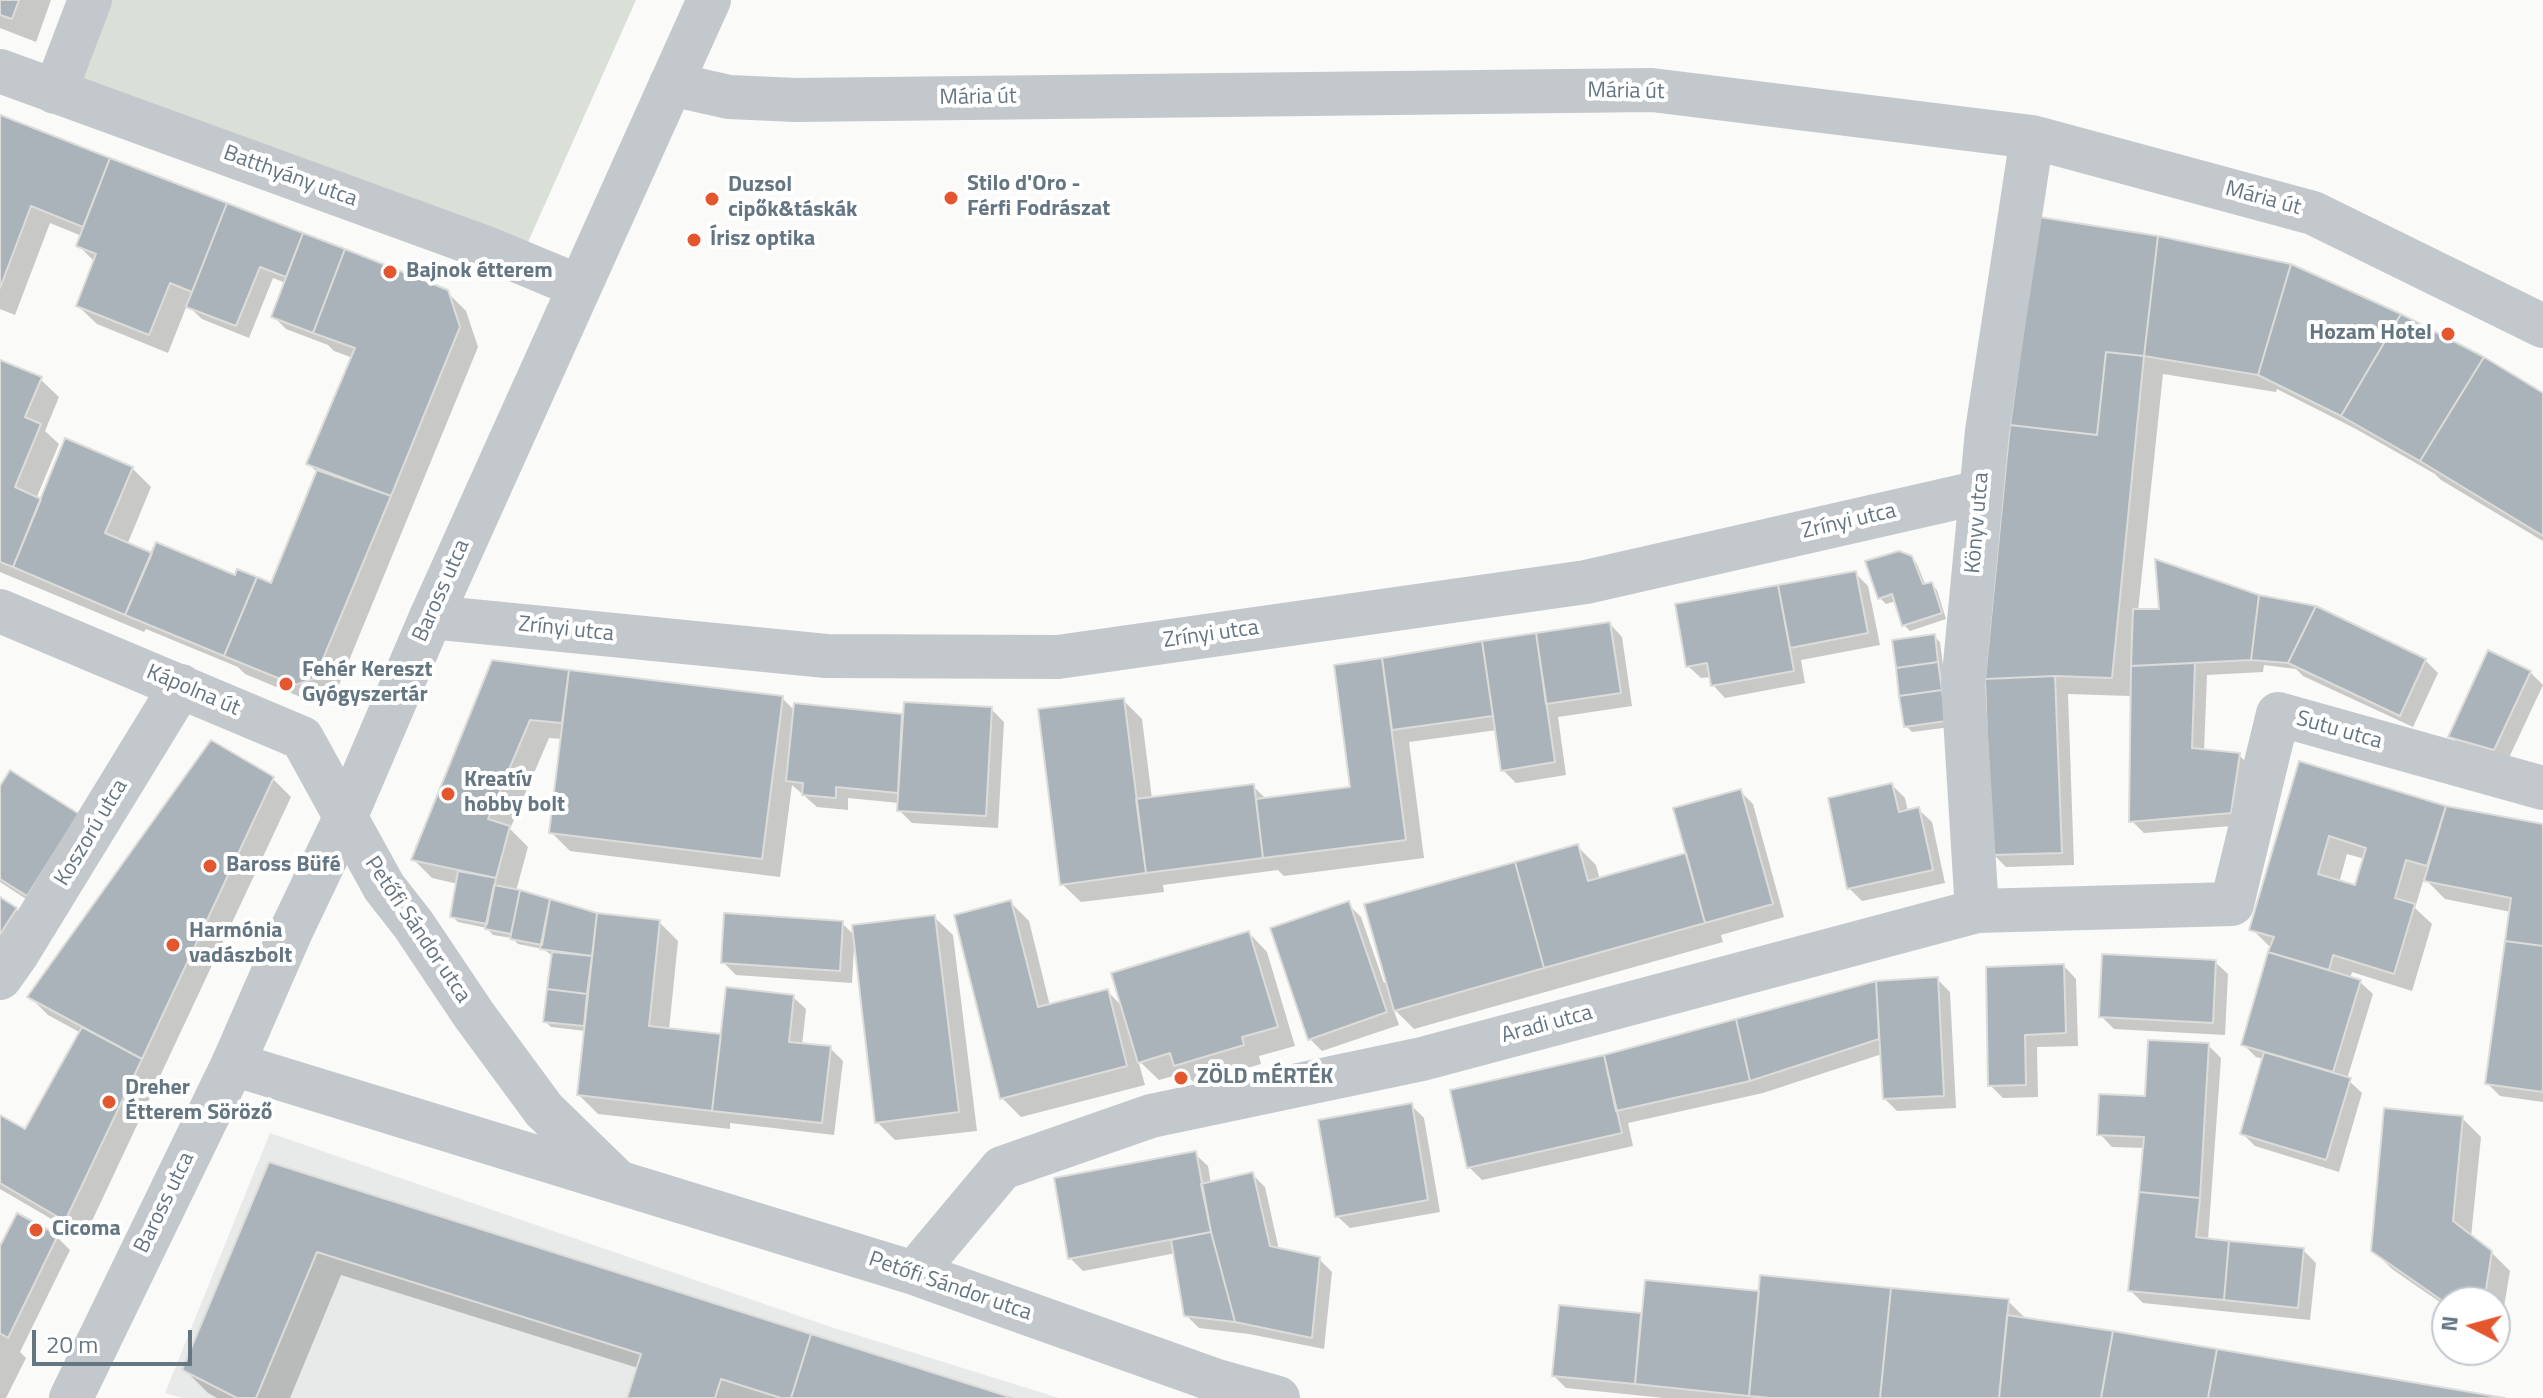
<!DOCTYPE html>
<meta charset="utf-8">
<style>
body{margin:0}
#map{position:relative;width:2543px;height:1398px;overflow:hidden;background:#fafaf8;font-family:"Titillium Web",sans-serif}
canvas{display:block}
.north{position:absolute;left:2431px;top:1286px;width:80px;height:80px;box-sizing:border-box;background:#fff;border:2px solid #c1c8cd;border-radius:50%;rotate:276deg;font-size:22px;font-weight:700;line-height:32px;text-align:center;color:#657683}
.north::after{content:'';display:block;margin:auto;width:28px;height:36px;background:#e4572e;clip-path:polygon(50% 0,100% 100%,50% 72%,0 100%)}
.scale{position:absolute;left:32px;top:1330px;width:160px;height:36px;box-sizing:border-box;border:4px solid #657683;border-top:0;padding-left:10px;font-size:24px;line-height:28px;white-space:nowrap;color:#657683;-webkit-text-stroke:6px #fff;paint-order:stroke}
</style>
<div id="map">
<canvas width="2543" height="1398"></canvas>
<div class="north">N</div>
<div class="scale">20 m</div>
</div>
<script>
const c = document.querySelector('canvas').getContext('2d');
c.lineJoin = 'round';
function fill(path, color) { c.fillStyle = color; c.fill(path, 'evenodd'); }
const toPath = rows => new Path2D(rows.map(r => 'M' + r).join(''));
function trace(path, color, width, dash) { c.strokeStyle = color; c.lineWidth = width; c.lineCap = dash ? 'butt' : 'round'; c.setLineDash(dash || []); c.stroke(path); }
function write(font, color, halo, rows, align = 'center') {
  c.font = font + ' "Titillium Web",sans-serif'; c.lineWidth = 8; c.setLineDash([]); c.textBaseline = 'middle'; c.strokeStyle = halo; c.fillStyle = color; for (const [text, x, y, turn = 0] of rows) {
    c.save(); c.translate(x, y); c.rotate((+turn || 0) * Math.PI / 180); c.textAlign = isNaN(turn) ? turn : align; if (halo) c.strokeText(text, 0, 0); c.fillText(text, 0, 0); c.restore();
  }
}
fill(toPath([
 [270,1133,828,1326,1059,1398,182,1398,165,1393]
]), '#e8e9e9');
fill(toPath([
 [90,0,636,0,520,260,55,92]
]), '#dadfd7');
fill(toPath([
 [0,0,51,0,36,42,0,28],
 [0,117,447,292,466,311,478,347,334,697,315,703,245,674,238,667,146,629,144,632,0,572,0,362,40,379,59,397,45,431,59,444,36,499,42,501,132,468,151,487,127,545,150,554,272,586,318,473,309,464,353,358,334,351,328,345,286,329,273,316,286,283,273,278,249,338,202,319,187,305,168,353,97,324,78,306,95,262,78,245,82,236,50,223,15,315,0,309],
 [2040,220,2543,395,2543,541,2441,480,2435,474,2356,429,2277,389,2276,392,2163,374,2138,611,2425,660,2438,673,2413,727,2303,676,2296,669,2264,665,2263,672,2207,675,2204,752,2239,755,2252,768,2244,825,2144,833,2132,821,2134,687,2130,687,2130,696,2068,694,2074,865,2006,867,1993,854],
 [1911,558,1917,564,1926,586,1931,584,1937,590,1946,619,1910,631,1904,625,1896,601,1886,604,1880,598],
 [1855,573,1868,586,1880,645,1801,660,1805,683,1725,698,1713,685,1711,677,1701,678,1688,666,1677,606],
 [1610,624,1622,637,1632,706,1558,717,1566,775,1516,783,1503,770,1497,730,1409,742,1424,858,1284,876,1278,870,1163,885,1164,892,1081,902,1062,884,1123,700,1142,719,1152,799,1253,786,1267,800,1352,788,1337,667],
 [1934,636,1940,642,1951,727,1912,732,1906,726],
 [493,663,782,698,795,711,796,705,904,716,991,709,1004,722,998,828,912,823,899,810,899,803,848,798,848,810,817,807,792,785,780,877,570,851,551,832,562,739,549,738,510,829,528,847,516,891,596,915,599,918,659,922,678,941,669,1030,722,1036,793,997,806,1009,802,1045,830,1048,843,1061,834,1135,730,1123,730,1129,598,1114,579,1095,586,1031,551,1027,545,1021,553,956,543,949,518,944,512,938,493,935,487,928,458,922,452,916,458,884,432,878,414,860],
 [2530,672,2543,685,2507,762,2463,749,2451,736],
 [2301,764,2446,808,2543,826,2543,1102,2500,1096,2487,1083,2511,912,2445,899,2424,878,2415,908,2432,924,2412,991,2352,972,2350,979,2360,982,2373,994,2347,1079,2362,1093,2339,1172,2255,1146,2242,1133,2264,1059,2256,1057,2243,1044,2272,949,2252,929],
 [2347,854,2365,859,2356,888,2339,883],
 [272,778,291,797,84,1238,0,1189,0,1118,26,1132,81,1033,48,1015,30,997],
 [1892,785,1905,798,1908,812,1919,810,1932,822,1945,883,1862,901,1849,888],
 [0,790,40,908,0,882],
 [1740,791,1753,804,1784,917,1721,935,1723,942,1414,1029,1393,1008,1399,1025,1322,1051,1309,1038,1348,904,1361,917,1384,983,1577,846,1596,865,1600,880,1688,855],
 [0,899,16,909,28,922,0,967],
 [1010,902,1029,921,1050,1006,1107,991,1124,1008,1249,933,1267,952,1295,1046,1259,1056,1261,1064,1195,1083,1184,1073,1159,1080,1138,1060,1145,1085,1021,1117,1002,1098],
 [934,917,953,935,977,1131,895,1140,877,1122,856,948,854,948,852,983,736,975,723,962,842,923,855,936],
 [2215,962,2228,974,2225,1035,2114,1029,2101,1016],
 [2064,966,2076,979,2078,1046,2037,1047,2038,1097,2003,1098,1990,1085],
 [1937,979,1950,992,1956,1108,1897,1111,1884,1098,1882,1054,1763,1093,1628,1123,1633,1146,1482,1180,1469,1167,1605,1057,1876,983],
 [2208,1045,2221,1058,2208,1240,2303,1250,2316,1263,2310,1320,2143,1303,2130,1290,2145,1148,2112,1147,2100,1134,2147,1098],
 [1411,1105,1424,1118,1440,1212,1350,1228,1337,1216],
 [2462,1118,2481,1137,2471,1237,2491,1252,2510,1271,2498,1343,2495,1341,2495,1302,2447,1302,2447,1307,2392,1269,2373,1250],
 [1195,1154,1208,1166,1211,1184,1252,1174,1265,1187,1279,1250,1319,1259,1332,1272,1324,1349,1249,1334,1199,1328,1186,1315,1176,1253,1083,1271,1070,1258],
 [270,1164,1007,1398,629,1398,638,1368,341,1275,290,1398,217,1398,208,1393,184,1369],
 [18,1216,57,1237,70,1250,20,1352,26,1358,6,1398,0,1398,0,1250],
 [1758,1293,2008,1301,2028,1321,2493,1398,1664,1398,1566,1388,1554,1376,1561,1307,1643,1315]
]), '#0003');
const building = toPath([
 [0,0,19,0,12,19,0,15,0,0],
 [0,115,110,158,83,227,31,206,0,288,0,115],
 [110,158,227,203,192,292,170,283,149,335,76,306,96,254,76,246,110,158],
 [227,203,303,233,286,277,260,267,236,326,186,307,227,203],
 [2039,217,2158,236,2144,356,2106,352,2097,435,2010,425,2039,217],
 [303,233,345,249,313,333,271,317,303,233],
 [2158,236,2291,264,2258,375,2144,356,2158,236],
 [345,249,448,290,460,327,391,496,306,464,355,348,313,333,345,249],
 [2291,264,2401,314,2341,416,2258,375,2291,264],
 [2401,314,2484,357,2420,461,2341,416,2401,314],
 [2106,352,2144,356,2112,678,2055,676,1985,679,2010,425,2097,435,2106,352],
 [2484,357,2543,393,2543,536,2420,461,2484,357],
 [0,360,42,377,25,417,41,424,15,487,41,499,13,567,0,562,0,360],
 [65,438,133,467,105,533,152,553,125,615,13,567,65,438],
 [317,470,391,496,315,678,295,685,224,656,257,577,271,583,317,470],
 [156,542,235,575,237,569,257,577,224,656,125,615,156,542],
 [1899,551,1912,556,1923,584,1932,582,1942,613,1902,626,1892,594,1878,599,1865,561,1899,551],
 [2155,559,2259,595,2251,660,2131,666,2133,609,2159,609,2155,559],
 [1856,571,1868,633,1790,648,1778,585,1856,571],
 [1778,585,1794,671,1711,686,1707,663,1686,667,1675,604,1778,585],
 [2259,595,2316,606,2288,663,2251,660,2259,595],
 [2316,606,2426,659,2400,716,2288,663,2316,606],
 [1610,622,1621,693,1546,704,1536,633,1610,622],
 [1536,633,1555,762,1501,771,1482,641,1536,633],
 [1935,634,1938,662,1896,668,1892,640,1935,634],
 [1482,641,1493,716,1392,730,1382,658,1482,641],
 [2488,650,2531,671,2494,750,2448,737,2488,650],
 [1382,658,1406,840,1263,858,1256,799,1350,787,1334,665,1382,658],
 [492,660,569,670,562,723,530,720,488,819,510,826,496,878,411,860,492,660],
 [1938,662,1942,690,1899,696,1896,668,1938,662],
 [2195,663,2192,748,2240,753,2231,813,2129,822,2131,666,2195,663],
 [569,670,783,696,762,859,549,833,569,670],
 [2055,676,2062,853,1991,855,1985,679,2055,676],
 [1942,690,1946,721,1904,727,1899,696,1942,690],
 [1124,698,1146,873,1060,885,1038,709,1124,698],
 [904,702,992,707,986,816,897,811,904,702],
 [794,703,902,714,898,793,836,787,836,798,802,795,803,783,786,781,794,703],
 [211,740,274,777,142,1059,27,997,211,740],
 [2299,761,2446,806,2427,866,2406,860,2395,898,2415,904,2394,974,2333,955,2329,970,2268,952,2274,937,2249,930,2299,761],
 [2329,836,2366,848,2355,885,2318,874,2329,836],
 [10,770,79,814,27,896,0,879,0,786,10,770],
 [1892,783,1899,812,1919,807,1933,870,1847,889,1828,798,1892,783],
 [1254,784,1263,858,1146,873,1136,799,1254,784],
 [1741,789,1773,904,1705,923,1673,808,1741,789],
 [2446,806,2543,824,2543,946,2505,941,2511,898,2424,881,2446,806],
 [1578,844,1588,881,1686,853,1705,923,1544,968,1515,862,1578,844],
 [1515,862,1544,968,1394,1011,1364,904,1515,862],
 [458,871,496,878,487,924,450,917,458,871],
 [494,885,520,890,511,934,485,929,494,885],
 [520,890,550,899,542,945,510,939,520,890],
 [0,897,17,908,0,934,0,897],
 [550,899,597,913,592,956,540,949,550,899],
 [1011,900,1038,1007,1108,989,1127,1066,1000,1099,954,915,1011,900],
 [1349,901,1387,1012,1308,1040,1270,928,1349,901],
 [597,913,660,920,649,1026,721,1034,712,1111,577,1095,597,913],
 [724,913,843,921,840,971,721,963,724,913],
 [935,915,959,1112,875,1123,852,925,935,915],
 [1249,931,1278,1027,1242,1037,1244,1045,1174,1066,1170,1053,1138,1063,1111,973,1249,931],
 [2505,941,2543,946,2543,1092,2485,1084,2505,941],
 [552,952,592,956,587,994,547,989,552,952],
 [2268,952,2361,980,2333,1072,2241,1045,2268,952],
 [2102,954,2216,960,2213,1023,2099,1017,2102,954],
 [2064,964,2066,1033,2025,1035,2026,1085,1988,1086,1986,967,2064,964],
 [1938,977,1944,1096,1883,1099,1876,981,1938,977],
 [1876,981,1879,1039,1750,1081,1736,1019,1876,981],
 [726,987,794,995,789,1042,831,1046,822,1123,712,1111,726,987],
 [547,989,587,994,584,1026,543,1022,547,989],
 [1736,1019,1750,1081,1616,1111,1604,1055,1736,1019],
 [82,1027,142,1059,65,1221,0,1183,0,1115,25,1129,82,1027],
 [2148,1040,2209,1043,2200,1198,2139,1192,2144,1137,2097,1135,2099,1094,2145,1096,2148,1040],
 [2264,1052,2351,1078,2326,1160,2240,1134,2264,1052],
 [1604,1055,1622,1133,1467,1168,1450,1090,1604,1055],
 [1412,1103,1428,1200,1335,1217,1318,1120,1412,1103],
 [2384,1108,2463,1116,2453,1221,2492,1251,2484,1302,2447,1304,2371,1251,2384,1108],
 [1196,1151,1211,1232,1068,1259,1054,1178,1196,1151],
 [269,1162,811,1334,791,1398,781,1398,721,1379,715,1398,627,1398,641,1354,317,1252,256,1398,237,1398,182,1370,269,1162],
 [1253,1172,1270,1246,1320,1257,1312,1338,1235,1322,1211,1232,1201,1184,1253,1172],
 [2139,1192,2200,1198,2196,1237,2229,1241,2224,1300,2128,1291,2139,1192],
 [17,1213,58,1235,8,1338,0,1333,0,1246,17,1213],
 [1211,1232,1235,1322,1184,1316,1171,1240,1211,1232],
 [2229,1241,2304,1248,2298,1308,2224,1300,2229,1241],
 [1760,1275,1891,1288,1880,1398,1771,1398,1749,1396,1760,1275],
 [1645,1280,1759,1291,1749,1396,1635,1384,1645,1280],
 [1891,1288,2009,1299,1999,1398,1880,1398,1891,1288],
 [1559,1305,1641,1313,1635,1384,1552,1376,1559,1305],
 [2007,1315,2113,1331,2101,1398,1999,1398,2007,1315],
 [2113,1331,2217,1349,2208,1398,2101,1398,2113,1331],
 [811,1334,1013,1398,791,1398,811,1334],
 [2217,1349,2505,1398,2208,1398,2217,1349]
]);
fill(building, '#aab3b9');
trace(building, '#dcdcda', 2);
trace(toPath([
 [0,71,489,249,578,286],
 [671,84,729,97,796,100,1652,90,2032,137,2313,213,2543,326],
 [55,92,90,0],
 [0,611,302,738,384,887,413,924,474,1015,544,1110,615,1179],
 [431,617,826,656,1058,657,1586,582,1981,492],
 [1977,911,1963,685,1987,431,2032,137],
 [0,978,17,954,181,686],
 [233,1064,914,1273,1217,1381,1278,1398],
 [914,1273,1002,1168,1151,1116,1422,1059,1977,911,2232,904,2278,714,2543,788]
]), '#c3c8cc', 44);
trace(toPath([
 [71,1398,233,1064,292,929,345,818,431,617,709,0]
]), '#c3c8cc', 44);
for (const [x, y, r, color] of [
 [951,198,8,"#e4572e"],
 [712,199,8,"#e4572e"],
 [694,240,8,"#e4572e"],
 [390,272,8,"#e4572e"],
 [2448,334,8,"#e4572e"],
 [286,684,8,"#e4572e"],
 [448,794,8,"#e4572e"],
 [210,866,8,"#e4572e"],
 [173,945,8,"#e4572e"],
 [1181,1078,8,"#e4572e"],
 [109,1102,8,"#e4572e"],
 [36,1230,8,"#e4572e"]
]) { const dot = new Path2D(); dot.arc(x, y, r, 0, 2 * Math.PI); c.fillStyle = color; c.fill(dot); trace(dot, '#fff', 3); }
write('22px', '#657683', '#fff', [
 ["Mária út",1626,92,1],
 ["Mária út",978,98,-1],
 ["Batthyány utca",290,177,20],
 ["Mária út",2263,199,15],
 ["Zrínyi utca",1849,522,-13],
 ["Könyv utca",1978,523,-85],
 ["Baross utca",442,591,-66],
 ["Zrínyi utca",566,630,6],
 ["Zrínyi utca",1211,635,-8],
 ["Kápolna út",193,691,23],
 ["Sutu utca",2339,731,16],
 ["Koszorú utca",92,833,-59],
 ["Petőfi Sándor utca",417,930,56],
 ["Aradi utca",1547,1025,-15],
 ["Baross utca",165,1203,-64],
 ["Petőfi Sándor utca",950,1287,19]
]);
write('bold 22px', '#657683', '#fff', [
 ["Stilo d'Oro -",967,185],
 ["Férfi Fodrászat",967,210],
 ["Duzsol",728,186],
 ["cipők&táskák",728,211],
 ["Írisz optika",710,240],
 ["Bajnok étterem",406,272],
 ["Hozam Hotel",2432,334,"right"],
 ["Fehér Kereszt",302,671],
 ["Gyógyszertár",302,696],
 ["Kreatív",464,781],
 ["hobby bolt",464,806],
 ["Baross Büfé",226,866],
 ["Harmónia",189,932],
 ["vadászbolt",189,957],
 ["ZÖLD mÉRTÉK",1197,1078],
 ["Dreher",125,1089],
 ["Étterem Söröző",125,1114],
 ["Cicoma",52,1230]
], 'left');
</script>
